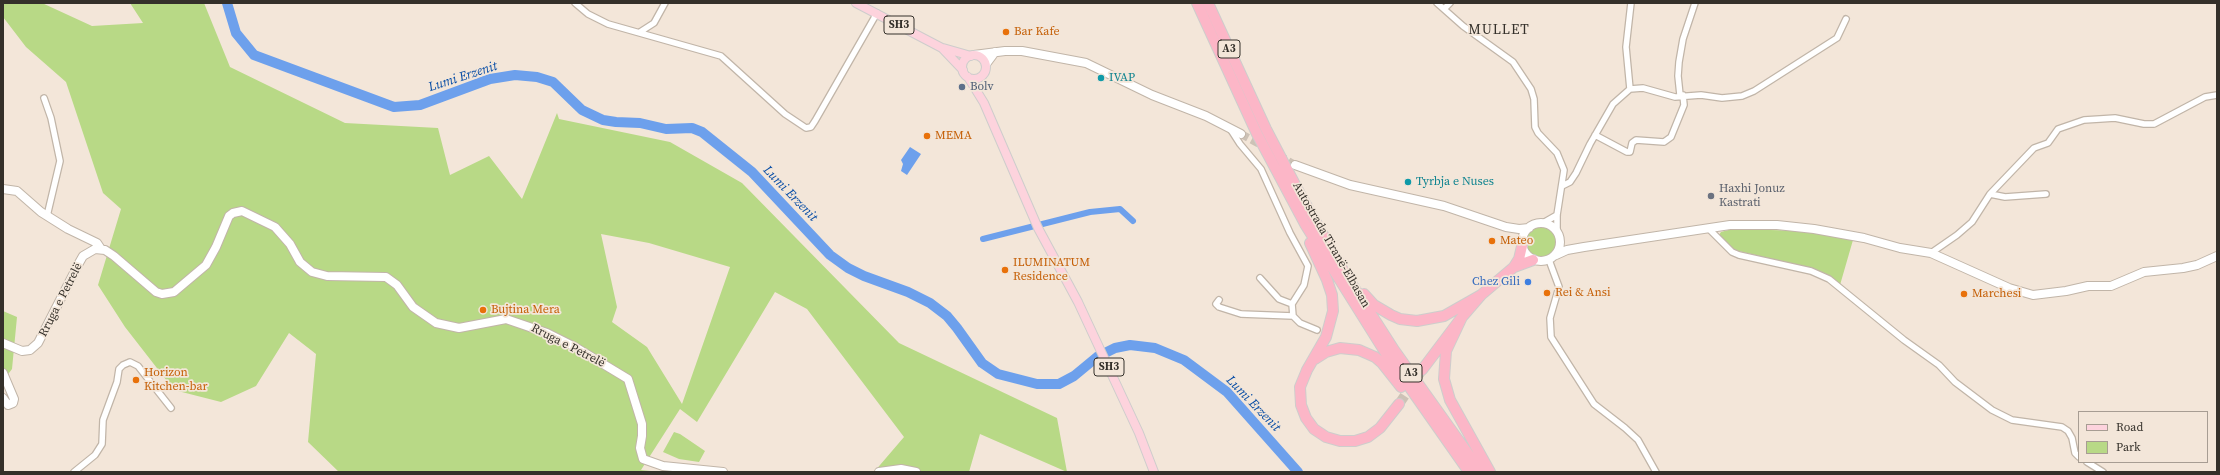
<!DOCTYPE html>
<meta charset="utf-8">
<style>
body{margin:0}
#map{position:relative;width:2220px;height:475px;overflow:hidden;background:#f3e6d9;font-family:"Source Serif 4",serif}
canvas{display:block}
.frame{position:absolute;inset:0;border:4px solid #34302a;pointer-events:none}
.legend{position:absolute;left:2078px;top:411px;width:130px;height:52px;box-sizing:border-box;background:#f3e6d9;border:1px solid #a79d93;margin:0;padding:5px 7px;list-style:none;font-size:12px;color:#34302a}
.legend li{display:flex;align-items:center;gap:8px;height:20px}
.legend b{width:20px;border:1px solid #a79d93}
</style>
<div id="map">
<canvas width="2220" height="475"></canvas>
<div class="frame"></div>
<ul class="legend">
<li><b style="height:5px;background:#fdd3dd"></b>Road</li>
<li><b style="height:11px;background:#b8d986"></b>Park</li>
</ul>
</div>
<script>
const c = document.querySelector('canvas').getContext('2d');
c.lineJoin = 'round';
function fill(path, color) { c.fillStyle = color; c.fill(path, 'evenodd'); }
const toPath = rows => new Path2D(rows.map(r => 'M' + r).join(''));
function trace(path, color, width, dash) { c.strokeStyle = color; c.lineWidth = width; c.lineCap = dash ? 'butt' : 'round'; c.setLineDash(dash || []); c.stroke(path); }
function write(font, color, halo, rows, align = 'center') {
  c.font = font + ' "Source Serif 4",serif'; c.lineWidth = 3.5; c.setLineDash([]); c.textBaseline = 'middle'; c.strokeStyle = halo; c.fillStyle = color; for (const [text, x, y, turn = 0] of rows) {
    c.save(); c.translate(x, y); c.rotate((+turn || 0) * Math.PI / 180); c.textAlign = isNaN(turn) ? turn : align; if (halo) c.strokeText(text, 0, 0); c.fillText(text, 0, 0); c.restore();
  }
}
fill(toPath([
 [3,3,42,3,92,26,143,23,130,3,204,3,230,67,345,123,438,128,450,175,489,156,522,199,557,113,559,119,670,142,742,183,899,343,1057,418,1067,472,980,434,969,472,874,472,904,437,807,309,775,292,697,422,680,409,641,470,661,472,339,472,308,442,316,354,289,333,256,386,221,402,174,390,125,327,98,285,121,209,103,193,66,82,26,47,3,17],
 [601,234,649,243,730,267,682,404,647,347,612,322,617,307],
 '1525 243a16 16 0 1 1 32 0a16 16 0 1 1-32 0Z',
 [1732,229,1808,231,1853,240,1840,285,1829,277,1815,269,1734,250,1719,235,1721,232],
 [3,311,17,317,12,369,3,381],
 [674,432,680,434,705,451,699,462,679,459,663,452]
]), '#b8d986');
fill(toPath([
 [910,147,921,154,907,175,901,171,903,164,901,160]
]), '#6da0ec');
trace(toPath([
 [983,239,1090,212,1120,209,1133,221]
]), '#6da0ec', 6);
trace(toPath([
 [227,3,236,33,254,55,394,107,420,105,490,79,515,75,537,77,553,82,582,110,603,120,616,122,640,123,666,129,692,128,702,132,752,172,830,255,848,268,864,276,908,292,930,303,947,316,957,328,982,363,998,374,1037,384,1059,384,1074,376,1097,357,1115,348,1130,345,1155,348,1184,360,1227,392,1298,472]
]), '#6da0ec', 10);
trace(toPath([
 [1241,134,1265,147],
 [1278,155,1295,165]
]), '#cdc2b6', 8, [8, 4]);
trace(toPath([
 [1399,404,1422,370]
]), '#cdc2b6', 10, [10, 5]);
const street = toPath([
 [575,3,588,14,608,24,721,56,785,114,806,128,811,127,815,121,877,13],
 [1437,3,1463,26,1513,62,1531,89,1534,99,1535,127,1538,133,1557,153,1564,170,1557,215,1557,231],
 [1444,9,1450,3],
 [640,32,654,23,665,3],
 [1630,89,1626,47,1631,3],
 [1680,95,1678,76,1679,62,1683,39,1695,3],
 [44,98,51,118,60,161,47,216],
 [1231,130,1240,144,1261,169,1290,233,1308,266,1304,285,1292,304,1293,316,1300,323,1317,330],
 [1595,135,1627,152,1630,152,1632,143,1636,140,1664,142,1671,137,1684,105,1683,95],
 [1562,186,1570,182,1576,173,1590,144,1613,104,1630,89,1643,88,1675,97,1701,95,1722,98,1742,96,1754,91,1837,38,1846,19],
 [1990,194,2034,148,2048,143,2058,129,2084,120,2100,119,2115,118,2144,124,2154,124,2205,97,2217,95],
 [1543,223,1557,215],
 [1709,229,1732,252,1739,255,1811,271,1829,279,1904,340,1939,365,1955,382,1992,410,2012,420,2062,427,2068,431,2072,438,2075,453,2079,457],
 [1931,253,1957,235,1972,222,1990,194,2005,197,2046,194],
 [1549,260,1559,287,1550,318,1551,337,1594,404,1625,428,1638,440,1656,472],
 [1260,278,1279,299,1292,304],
 [1219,300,1216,304,1219,307,1241,314,1293,316],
 [2087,462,2103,472],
 [74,472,95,455,102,444,103,420,117,382,119,369,123,365,130,362,138,366,171,408]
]);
const secondary = toPath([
 [974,55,1005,51,1022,51,1086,63,1152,95,1206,116,1241,134],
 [986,64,995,52],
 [1295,165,1350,185,1444,206,1506,227,1519,229,1529,228],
 [3,189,17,191,41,212,68,229,97,243,101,249],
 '1522 242a19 19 0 1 1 38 0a19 19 0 1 1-38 0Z',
 [1556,255,1567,250,1584,247,1730,225,1777,225,1814,229,1864,238,1900,248,1931,253,2009,288,2033,295,2066,291,2088,286,2111,286,2144,272,2183,268,2197,265,2217,256],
 [3,343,22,351,30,350,38,343,79,263,83,256,95,249,105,250,114,256,156,292,162,294,174,292,206,265,216,247,229,216,233,213,242,211,275,227,290,244,300,262,312,272,327,276,386,277,397,285,413,307,436,323,459,328,506,319,547,333,575,347,628,379,642,424,642,436,640,448,643,459,663,466,723,472],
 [3,373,14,399,13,403,8,405,3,398],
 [879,472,901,469,916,472]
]);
const primary = toPath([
 [856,3,942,48,963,70],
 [943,48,971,56],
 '962 67a12 12 0 1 1 24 0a12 12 0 1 1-24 0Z',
 [968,77,984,103,1038,228,1078,302,1139,433,1154,472]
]);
const highway = toPath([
 [1197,3,1257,134,1305,224,1387,355,1469,472],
 [1208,3,1266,129,1301,196,1344,272,1394,350,1481,472],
 [1310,243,1327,280,1332,295,1333,311,1326,337,1307,370,1300,387,1301,405,1306,418,1314,429,1326,437,1340,441,1355,441,1368,437,1380,428,1399,404],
 [1514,267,1533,260],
 [1364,294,1374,305,1391,315,1400,319,1417,321,1444,316,1481,295],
 [1462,317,1446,351,1444,379,1450,400,1490,472],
 [1315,359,1326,352,1340,348,1359,350,1375,357,1382,363,1401,387],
 [1422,370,1462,317,1481,295,1514,267,1519,259,1522,246]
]);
trace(street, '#c1b5a8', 8);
trace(secondary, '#c1b5a8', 10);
trace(primary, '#cecdcc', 10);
trace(highway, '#cecdcc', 12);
trace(street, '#fff', 5.5);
trace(secondary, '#fff', 8);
trace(primary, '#fdd3dd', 8);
trace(highway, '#fcb6c7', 10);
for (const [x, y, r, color] of [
 [1006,32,4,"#e8710a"],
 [1101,78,4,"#0f9aa8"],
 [962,87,4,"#5c6f8a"],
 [927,136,4,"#e8710a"],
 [1408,182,4,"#0f9aa8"],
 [1711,196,4,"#6b7280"],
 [1492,241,4,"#e8710a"],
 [1005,270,4,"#e8710a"],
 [1528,282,4,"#3f7fe0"],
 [1547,293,4,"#e8710a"],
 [1964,294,4,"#e8710a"],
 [483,310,4,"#e8710a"],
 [136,380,4,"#e8710a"]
]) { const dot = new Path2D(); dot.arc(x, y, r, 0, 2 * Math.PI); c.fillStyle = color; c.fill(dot); trace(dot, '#f3e6d9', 1.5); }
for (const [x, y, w] of [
 [899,25,30],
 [1229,49,22],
 [1109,367,30],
 [1411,373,22]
]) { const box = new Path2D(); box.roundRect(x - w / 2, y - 9, w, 18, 3); c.fillStyle = '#f3e6d9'; c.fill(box); trace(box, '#34302a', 1); }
write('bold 11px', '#34302a', null, [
 ["SH3",899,25],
 ["A3",1229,49],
 ["SH3",1109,367],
 ["A3",1411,373]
]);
write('12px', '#c56008', '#f3e6d9', [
 ["Bar Kafe",1014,32],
 ["MEMA",935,136],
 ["Mateo",1500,241],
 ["ILUMINATUM",1013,263],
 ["Residence",1013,277],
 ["Rei & Ansi",1555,293],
 ["Marchesi",1972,294],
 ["Bujtina Mera",491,310],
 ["Horizon",144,373],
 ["Kitchen-bar",144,387]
], 'left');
write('12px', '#0d838f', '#f3e6d9', [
 ["IVAP",1109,78],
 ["Tyrbja e Nuses",1416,182]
], 'left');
write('12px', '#4e5e75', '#f3e6d9', [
 ["Bolv",970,87]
], 'left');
write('12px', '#5b616d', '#f3e6d9', [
 ["Haxhi Jonuz",1719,189],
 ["Kastrati",1719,203]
], 'left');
write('12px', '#34302a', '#f3e6d9', [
 ["Autostrada Tiranë-Elbasan",1331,245,60],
 ["Rruga e Petrelë",61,300,-63],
 ["Rruga e Petrelë",568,346,27]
]);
write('12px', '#366cbe', '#f3e6d9', [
 ["Chez Gili",1520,282]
], 'right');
write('italic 13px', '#094ea6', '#f3e6d9', [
 ["Lumi Erzenit",463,77,-18],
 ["Lumi Erzenit",790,194,46],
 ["Lumi Erzenit",1253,404,46]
]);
c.letterSpacing = '1px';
write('14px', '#34302a', '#f3e6d9', [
 ["MULLET",1499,30]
]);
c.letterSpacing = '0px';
</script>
